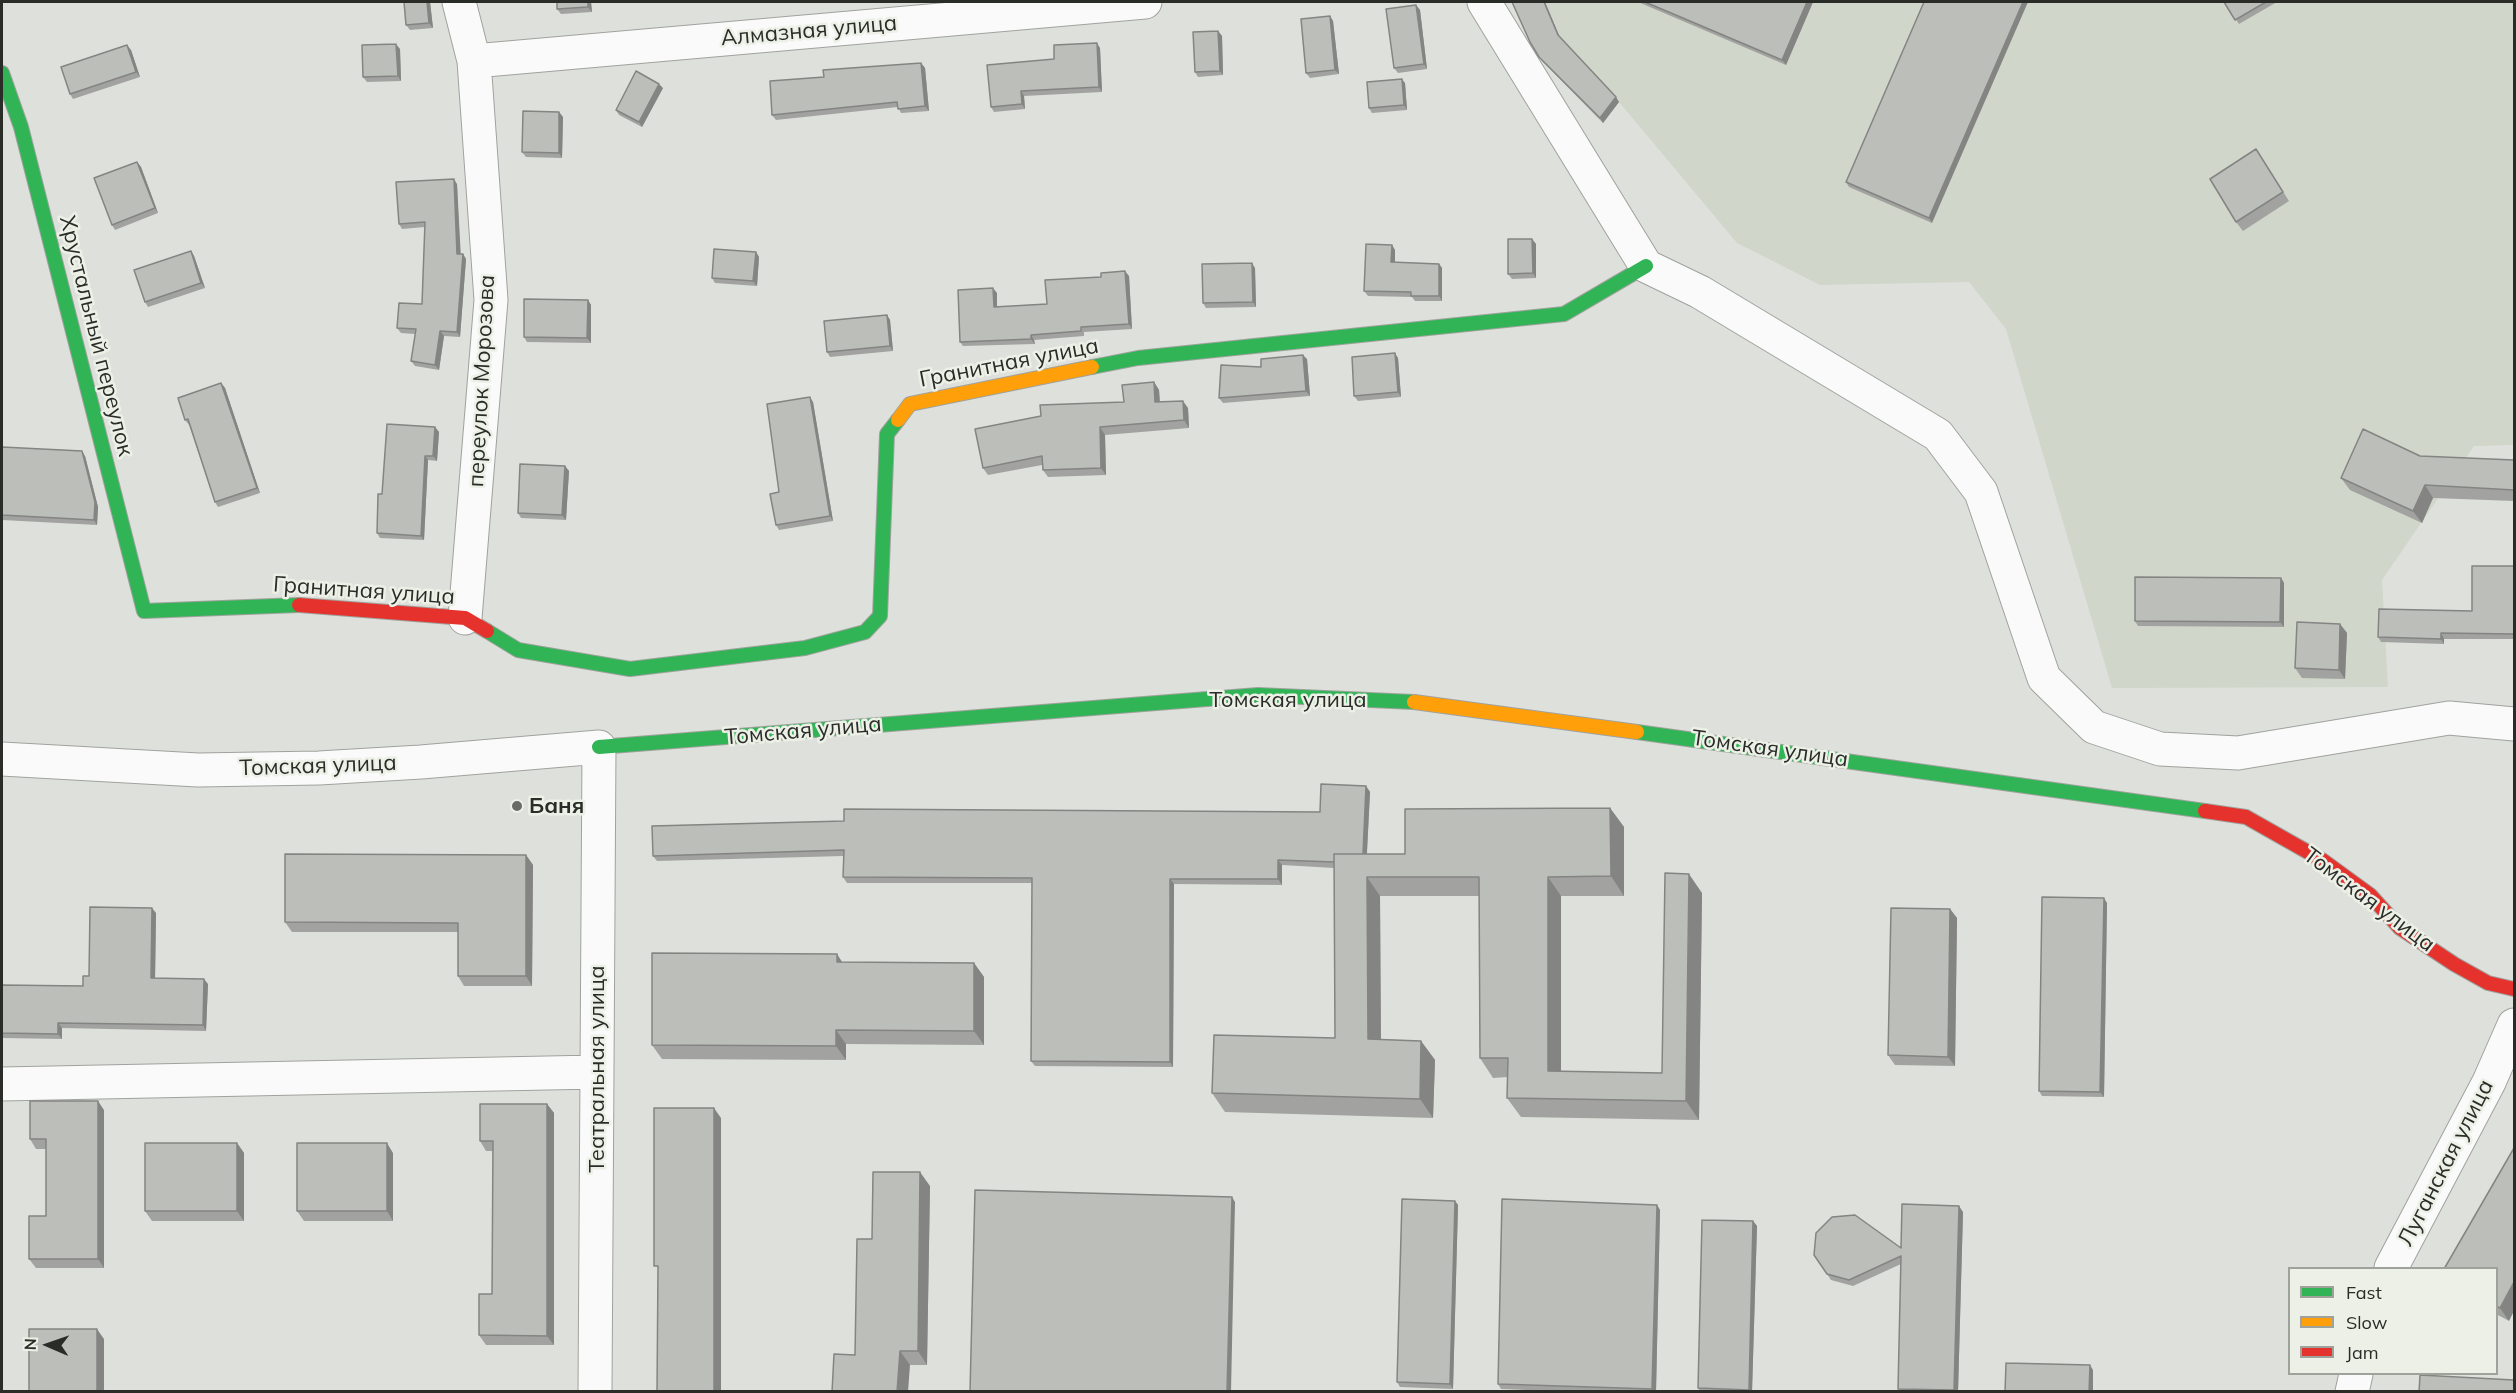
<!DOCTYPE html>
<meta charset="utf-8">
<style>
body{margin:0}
#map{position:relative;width:2516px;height:1393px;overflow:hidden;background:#dee1db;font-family:Mulish,sans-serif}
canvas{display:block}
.frame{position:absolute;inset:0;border:3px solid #2a2c28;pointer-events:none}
.legend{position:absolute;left:2288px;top:1267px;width:210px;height:108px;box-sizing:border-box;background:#ecf0e6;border:2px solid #9ea29a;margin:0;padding:8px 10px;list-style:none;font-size:18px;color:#2a2c28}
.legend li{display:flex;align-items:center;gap:12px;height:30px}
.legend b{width:30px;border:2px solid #9ea29a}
.north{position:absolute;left:18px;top:1315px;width:60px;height:60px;-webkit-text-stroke:4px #ecf0e6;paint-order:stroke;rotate:272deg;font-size:16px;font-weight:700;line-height:24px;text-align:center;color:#2a2c28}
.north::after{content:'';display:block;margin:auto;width:21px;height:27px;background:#2a2c28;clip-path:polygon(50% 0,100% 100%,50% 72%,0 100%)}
</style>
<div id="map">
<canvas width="2516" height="1393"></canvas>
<div class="frame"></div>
<ul class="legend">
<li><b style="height:8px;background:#30b455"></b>Fast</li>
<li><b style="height:8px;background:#ff9f0a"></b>Slow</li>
<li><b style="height:8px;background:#e5322d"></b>Jam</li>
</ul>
<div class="north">N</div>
</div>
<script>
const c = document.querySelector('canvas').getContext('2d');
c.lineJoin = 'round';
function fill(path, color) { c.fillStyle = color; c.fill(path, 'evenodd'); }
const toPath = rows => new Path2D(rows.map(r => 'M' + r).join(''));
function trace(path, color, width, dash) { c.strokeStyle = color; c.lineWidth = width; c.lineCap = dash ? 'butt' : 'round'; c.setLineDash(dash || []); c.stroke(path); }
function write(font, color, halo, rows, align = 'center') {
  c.font = font + ' Mulish,sans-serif'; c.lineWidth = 5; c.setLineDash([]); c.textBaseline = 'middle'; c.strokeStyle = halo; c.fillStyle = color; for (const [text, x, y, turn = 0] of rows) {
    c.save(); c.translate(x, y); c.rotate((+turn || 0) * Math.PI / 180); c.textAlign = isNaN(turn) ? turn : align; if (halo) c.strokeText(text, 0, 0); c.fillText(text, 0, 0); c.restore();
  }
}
fill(toPath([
 [1545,2,2514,2,2514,445,2474,446,2382,580,2388,687,2112,688,2006,329,1969,282,1820,285,1737,243,1619,102,1561,40]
]), '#d0d6ca');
const street = toPath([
 [459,2,474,61,491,300,465,618],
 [1484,2,1646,266,1700,292,1938,435,1981,492,2044,678,2094,727,2160,749,2238,753,2449,718,2514,724],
 [474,61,1145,2],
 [2,759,198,770,319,768,421,762,599,747,595,1392],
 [2,1084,597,1072],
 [2391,1268,2489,1082,2514,1025],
 [2352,1392,2356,1374]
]);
const fast = toPath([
 [2,73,21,127,144,611,299,605],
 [1092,367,1138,358,1564,314,1646,266],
 [487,631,518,650,630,669,805,648,865,632,880,616,887,434,898,420],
 [1637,732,2205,811],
 [599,747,1258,695,1414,702]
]);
const slow = toPath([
 [898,420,910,404,1092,367],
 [1414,702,1637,732]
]);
const jam = toPath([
 [299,605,465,618,487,631],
 [2205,811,2246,817,2322,860,2370,895,2400,928,2454,964,2488,983,2514,989]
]);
trace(street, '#a0a29e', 35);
trace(fast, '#a0a29e', 16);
trace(slow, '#a0a29e', 16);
trace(jam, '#a0a29e', 16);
trace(street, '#fafafa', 33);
trace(fast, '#30b455', 14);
trace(slow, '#ff9f0a', 14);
trace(jam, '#e5322d', 14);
fill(toPath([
 [430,2,433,28,410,30,406,25],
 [591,2,592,12,561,14,557,9],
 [1512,2,1545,2,1560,38,1619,102,1603,123,1542,61,1530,42],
 [1638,2,1813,2,1786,65],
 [1924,2,1932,223,1849,187,1846,182],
 [2224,2,2277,2,2239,24],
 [1416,5,1420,10,1427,69,1398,73,1394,68],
 [1330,16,1333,21,1339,74,1310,78,1306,73],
 [1218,31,1222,36,1223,75,1198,77,1195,72],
 [1100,48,1102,92,1024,96,1025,109,994,112,991,107,1054,59],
 [400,49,401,81,367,82,363,77],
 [131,50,140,77,73,99,70,94],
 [921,63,925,68,929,111,901,113,898,107,776,120,772,115,824,77],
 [1405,83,1407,110,1372,113,1369,108],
 [663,88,642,127,619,115,616,110],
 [559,112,563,117,562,158,526,157,522,152],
 [2256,149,2289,201,2243,231,2236,222],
 [137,162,141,167,158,213,115,230,112,225],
 [457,184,460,254,463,254,466,259,460,337,444,336,439,370,415,366,411,361,415,334,401,333,397,328,422,304,425,227,402,229,399,224],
 [1532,239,1536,244,1536,278,1512,279,1508,274],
 [1392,245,1395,250,1395,262,1439,264,1442,268,1442,301,1415,301,1412,297,1368,296,1364,291],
 [191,251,194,256,205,288,148,307,145,302],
 [756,252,759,257,757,286,715,283,712,278],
 [1255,268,1256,307,1206,308,1203,303],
 [1129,276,1132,329,1084,332,1084,336,1034,340,1035,344,963,346,960,342,997,293,997,307,1047,304],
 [588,300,591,305,591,343,527,342,524,337],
 [887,315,890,320,893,351,830,357,827,352],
 [1398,358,1401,397,1358,401,1354,396],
 [1307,359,1310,396,1223,403,1219,398,1261,367],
 [1154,382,1159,390,1160,401,1188,408,1189,428,1105,435,1106,475,1048,477,1043,470,1042,465,988,475,983,468,1124,402],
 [221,383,225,388,260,493,218,507,215,502,189,425,185,420],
 [813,402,833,521,779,530,776,525,779,492],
 [435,427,439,432,437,461,428,460,424,540,380,538,377,533,382,494],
 [2,447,85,456,98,507,97,525,2,520],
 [2420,456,2514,460,2514,501,2433,498,2422,523,2350,490,2341,478],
 [565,466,569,471,566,520,521,518,518,513],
 [2514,566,2514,639,2444,639,2444,644,2381,642,2378,637,2472,611],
 [2281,578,2284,583,2284,627,2138,626,2135,621],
 [2340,624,2347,633,2345,679,2302,678,2295,668],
 [1366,786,1370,792,1367,854,1405,854,1610,808,1624,827,1624,896,1561,896,1561,1072,1662,1073,1702,893,1699,1120,1521,1117,1507,1098,1508,1077,1493,1078,1480,1058,1479,896,1380,896,1381,1040,1421,1041,1435,1060,1433,1118,1225,1112,1212,1093,1335,1038,1334,868,1282,865,1282,885,1174,884,1173,1067,1035,1066,1031,1061,1032,883,847,883,843,877,844,856,657,861,653,856,1320,812],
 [526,855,533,865,532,986,464,986,458,976,458,932,292,932,285,922],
 [2107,903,2104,1097,2042,1096,2039,1091],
 [1950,909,1957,918,1955,1066,1895,1065,1888,1055],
 [156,913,155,978,208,984,206,1031,62,1028,62,1039,2,1038,2,985,83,986,89,976],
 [842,962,974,963,984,977,984,1045,846,1044,846,1060,662,1059,652,1045],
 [547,1104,554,1113,554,1345,486,1345,479,1335,492,1294,493,1151,486,1151,480,1141],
 [104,1110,104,1268,36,1268,29,1259,46,1216,46,1149,36,1149,30,1139],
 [237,1143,244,1153,244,1221,152,1221,145,1211],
 [393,1153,393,1221,304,1221,297,1211],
 [930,1186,927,1365,910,1365,855,1355,872,1239],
 [1455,1201,1458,1205,1453,1389,1400,1387,1397,1382],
 [1657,1205,1660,1210,1656,1392,1578,1392,1501,1389,1498,1384],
 [1963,1212,1958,1392,1899,1392,1898,1389,1901,1264,1853,1286,1831,1280,1814,1255,1901,1248],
 [1753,1221,1757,1226,1752,1392,1700,1392,1698,1388],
 [2496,1269,2509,1321,2496,1314]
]), '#a2a3a0');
fill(toPath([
 [427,2,430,2,433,28,429,23],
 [588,2,591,2,592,12,588,7],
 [1544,2,1545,2,1561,40,1558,35],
 [1807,2,1813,2,1786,65,1782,60],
 [2023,2,2028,2,1932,223,1929,218],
 [1416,5,1420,10,1427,69,1424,64],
 [1330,16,1333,21,1339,74,1335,70],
 [1218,31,1222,36,1223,75,1220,71],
 [1097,43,1100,48,1102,92,1099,87],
 [396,44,400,49,401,81,398,76],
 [127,45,131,50,140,77,136,72],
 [921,63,925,68,929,111,925,106],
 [1402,79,1405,83,1407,110,1404,105],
 [659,84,663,88,642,127,639,122],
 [1021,91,1024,96,1025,109,1022,104],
 [1616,97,1619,102,1603,123,1600,118],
 [559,112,563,117,562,158,559,153],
 [137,162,141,167,158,213,155,208],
 [454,179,457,184,461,259,457,254],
 [1532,239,1536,244,1536,278,1533,273],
 [1392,245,1395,250,1395,267,1391,262],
 [191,251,194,256,205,288,201,283],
 [756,252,759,257,757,286,753,281],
 [463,254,466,259,460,337,457,332],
 [1252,263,1255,268,1256,307,1253,302],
 [1439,264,1442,268,1442,301,1439,296],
 [1125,271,1129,276,1132,329,1129,324],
 [993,288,997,293,997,312,994,307],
 [588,300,591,305,591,343,587,338],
 [887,315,890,320,893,351,890,346],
 [440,331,444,336,439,370,435,365],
 [1031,335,1034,340,1035,344,1031,339],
 [1395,353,1398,358,1401,397,1398,392],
 [1303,355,1307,359,1310,396,1306,391],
 [1154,382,1159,390,1160,409,1155,402],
 [221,383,225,388,260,493,257,488],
 [810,397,813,402,833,521,830,516],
 [1183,401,1188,408,1189,428,1184,420],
 [435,427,439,432,437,461,433,456],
 [1100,427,1105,435,1106,475,1101,468],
 [82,451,85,456,98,507,97,525,94,520],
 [425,456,428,460,424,540,421,536],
 [565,466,569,471,566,520,562,515],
 [2425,485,2433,498,2422,523,2413,511],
 [2281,578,2284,583,2284,627,2280,622],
 [2340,624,2347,633,2345,679,2339,670],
 [2441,633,2444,639,2444,644,2441,639],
 [1366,786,1370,792,1366,869,1362,863],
 [1610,808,1624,827,1624,896,1611,876],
 [526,855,533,865,532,986,526,976],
 [1278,860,1282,865,1282,885,1278,879],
 [1689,874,1702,893,1699,1120,1686,1101],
 [1367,877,1380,896,1381,1058,1368,1039],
 [1548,877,1561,896,1561,1090,1548,1071],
 [1170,879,1174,884,1173,1067,1170,1062],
 [2104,898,2107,903,2104,1097,2100,1092],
 [152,908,156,913,155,983,151,978],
 [1950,909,1957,918,1955,1066,1948,1057],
 [837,954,846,968,837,962],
 [974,963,984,977,984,1045,974,1031],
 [204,979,208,984,206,1031,203,1025],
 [58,1023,62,1028,62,1039,58,1034],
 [836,1030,846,1044,846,1060,836,1046],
 [1421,1041,1435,1060,1433,1118,1420,1099],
 [98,1101,104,1110,104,1268,98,1259],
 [547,1104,554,1113,554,1345,547,1336],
 [714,1108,721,1118,721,1392,714,1392],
 [237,1143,244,1153,244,1221,237,1211],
 [387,1143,393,1153,393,1221,387,1211],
 [920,1172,930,1186,927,1365,918,1351],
 [1232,1197,1235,1202,1231,1392,1227,1392],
 [1455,1201,1458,1205,1453,1389,1450,1384],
 [1657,1205,1660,1210,1656,1392,1654,1392,1652,1389],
 [1959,1206,1963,1212,1958,1392,1955,1392,1954,1390],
 [1753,1221,1757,1226,1752,1392,1750,1392,1749,1390],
 [2514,1282,2514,1311,2509,1321,2500,1308],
 [97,1329,104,1339,104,1392,97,1392],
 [900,1351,910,1365,908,1392,897,1392],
 [2090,1365,2093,1370,2093,1392,2089,1392]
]), '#848582');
const building = toPath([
 [404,2,427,2,429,23,406,25,404,2],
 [557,2,588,2,588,7,557,9,557,2],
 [1512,2,1544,2,1558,35,1616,97,1600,118,1539,57,1530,42,1512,2],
 [1645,2,1807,2,1782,60,1645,2],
 [1924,2,2023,2,1929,218,1846,182,1924,2],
 [2224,2,2266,2,2235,20,2224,2],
 [1416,5,1424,64,1394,68,1386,9,1416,5],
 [1330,16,1335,70,1306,73,1301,19,1330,16],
 [1218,31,1220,71,1195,72,1193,32,1218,31],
 [1097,43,1099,87,1021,91,1022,104,991,107,987,65,1054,59,1054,45,1097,43],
 [396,44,398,76,363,77,362,45,396,44],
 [127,45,136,72,70,94,61,67,127,45],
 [921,63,925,106,898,109,897,102,772,115,770,81,824,77,823,70,921,63],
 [636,71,659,84,639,122,616,110,636,71],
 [1402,79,1404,105,1369,108,1367,82,1402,79],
 [523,111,559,112,559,153,522,152,523,111],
 [2256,149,2283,192,2236,222,2210,179,2256,149],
 [137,162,155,208,112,225,94,178,137,162],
 [454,179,457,254,463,254,457,332,440,331,435,365,411,361,416,329,397,328,399,303,422,304,425,222,399,224,396,182,454,179],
 [1508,239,1532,239,1533,273,1508,274,1508,239],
 [1366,244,1392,245,1391,262,1439,264,1439,296,1411,296,1411,292,1364,291,1366,244],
 [714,249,756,252,753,281,712,278,714,249],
 [191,251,201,283,145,302,134,270,191,251],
 [1252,263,1253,302,1203,303,1202,264,1252,263],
 [1125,271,1129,324,1081,327,1081,331,1031,335,1031,339,960,342,958,290,993,288,994,307,1047,304,1045,280,1101,277,1101,273,1125,271],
 [524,299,588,300,587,338,524,337,524,299],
 [887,315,890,346,827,352,824,321,887,315],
 [1395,353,1398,392,1354,396,1352,357,1395,353],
 [1303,355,1306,391,1219,398,1221,365,1261,367,1261,359,1303,355],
 [1154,382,1155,402,1183,401,1184,420,1100,427,1101,468,1043,470,1042,456,983,468,975,429,1041,416,1040,405,1124,402,1122,385,1154,382],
 [221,383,257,488,215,502,188,419,185,420,178,398,221,383],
 [810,397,830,516,776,525,770,494,779,492,767,404,810,397],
 [387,424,435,427,433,456,425,456,421,536,377,533,378,494,382,494,387,424],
 [2363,429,2420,456,2514,460,2514,490,2425,485,2413,511,2341,478,2363,429],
 [2,447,82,451,95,502,94,520,2,515,2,447],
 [520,464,565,466,562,515,518,513,520,464],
 [2472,566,2514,566,2514,634,2441,633,2441,639,2378,637,2379,609,2472,611,2472,566],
 [2135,577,2281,578,2280,622,2135,621,2135,577],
 [2297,622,2340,624,2339,670,2295,668,2297,622],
 [1321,784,1366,786,1363,854,1334,854,1334,862,1278,860,1278,879,1170,879,1170,1062,1031,1061,1032,878,843,877,844,850,653,856,652,826,844,821,844,809,1320,812,1321,784],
 [1610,808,1611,876,1548,877,1548,1071,1662,1073,1665,873,1689,874,1686,1101,1507,1098,1508,1058,1480,1058,1479,877,1367,877,1368,1039,1421,1041,1420,1099,1212,1093,1214,1035,1335,1038,1334,854,1405,854,1405,809,1610,808],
 [285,854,526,855,526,976,458,976,458,923,285,922,285,854],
 [2042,897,2104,898,2100,1092,2039,1091,2042,897],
 [90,907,152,908,151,978,204,979,203,1025,58,1023,58,1034,2,1033,2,985,83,986,83,976,89,976,90,907],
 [1891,908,1950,909,1948,1057,1888,1055,1891,908],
 [652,953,837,954,837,962,974,963,974,1031,836,1030,836,1046,652,1045,652,953],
 [30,1101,98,1101,98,1259,29,1259,29,1216,46,1216,46,1139,30,1139,30,1101],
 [480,1104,547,1104,547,1336,479,1335,479,1294,492,1294,493,1141,480,1141,480,1104],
 [654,1108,714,1108,714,1392,657,1392,658,1266,654,1266,654,1108],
 [145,1143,237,1143,237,1211,145,1211,145,1143],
 [297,1143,387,1143,387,1211,297,1211,297,1143],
 [2514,1148,2514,1282,2500,1308,2496,1306,2496,1269,2444,1269,2514,1148],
 [873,1172,920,1172,918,1351,900,1351,897,1392,832,1392,834,1354,855,1355,857,1239,872,1239,873,1172],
 [975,1190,1232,1197,1227,1392,970,1392,975,1190],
 [1402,1199,1455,1201,1450,1384,1397,1382,1402,1199],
 [1502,1199,1657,1205,1652,1389,1498,1384,1502,1199],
 [1902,1204,1959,1206,1954,1390,1898,1389,1901,1256,1849,1280,1827,1274,1814,1255,1816,1233,1832,1217,1855,1215,1901,1248,1902,1204],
 [1702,1220,1753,1221,1749,1390,1698,1388,1702,1220],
 [29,1329,97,1329,97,1392,29,1392,29,1329],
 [2006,1363,2090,1365,2089,1392,2005,1392,2006,1363],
 [2420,1375,2514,1380,2514,1392,2419,1392,2420,1375]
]);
fill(building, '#bcbeba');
trace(building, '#848582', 1.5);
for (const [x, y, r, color] of [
 [517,806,6,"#696b67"]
]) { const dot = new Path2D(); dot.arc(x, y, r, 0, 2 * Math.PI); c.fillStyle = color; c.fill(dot); trace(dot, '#ecf0e6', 2); }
write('22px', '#2a2c28', '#ecf0e6', [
 ["Алмазная улица",809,31,-5],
 ["Хрустальный переулок",96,336,76],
 ["Гранитная улица",1009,363,-11],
 ["переулок Морозова",482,381,-87],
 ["Гранитная улица",364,591,4],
 ["Томская улица",1288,700],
 ["Томская улица",803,731,-5],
 ["Томская улица",1770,749,8],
 ["Томская улица",318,766,-2],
 ["Томская улица",2369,900,37],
 ["Театральная улица",597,1069,-90],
 ["Луганская улица",2446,1163,-63]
]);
write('bold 22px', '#2a2c28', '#ecf0e6', [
 ["Баня",529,806]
], 'left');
</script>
